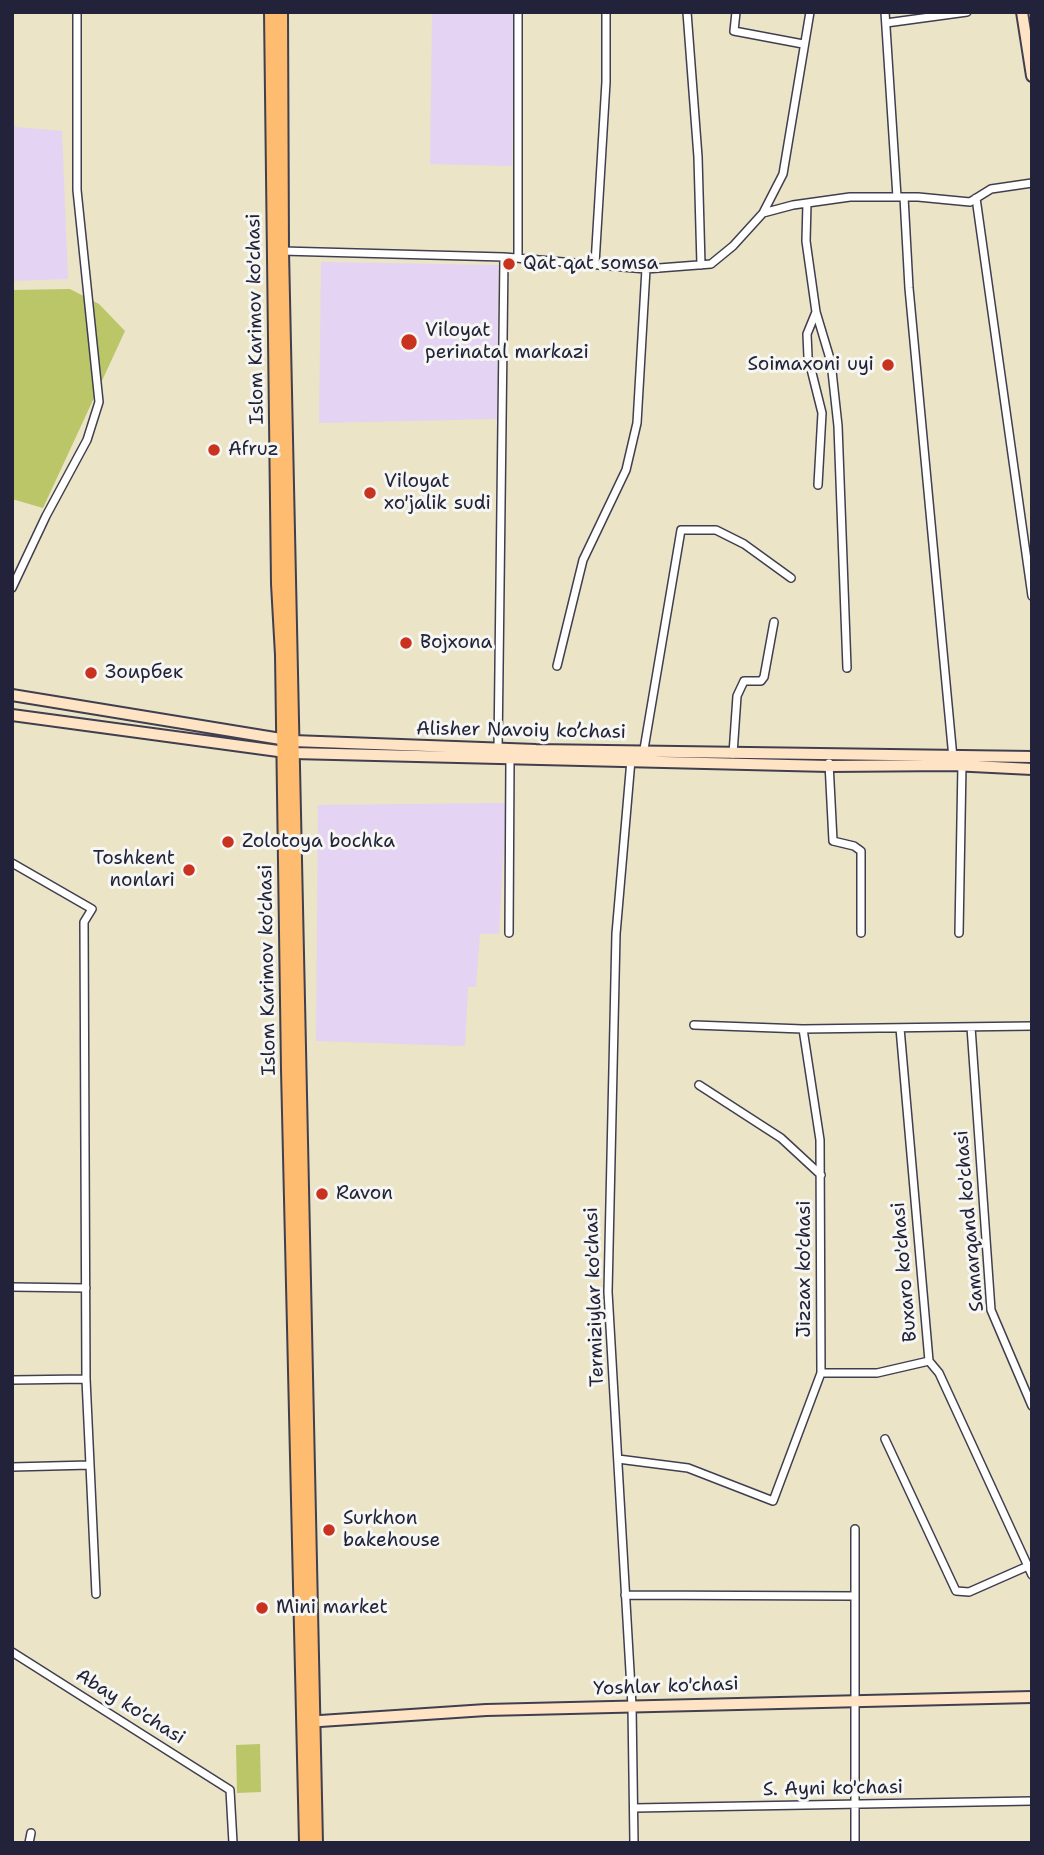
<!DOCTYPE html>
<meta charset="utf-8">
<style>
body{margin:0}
#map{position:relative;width:1044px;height:1855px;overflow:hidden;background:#ebe4c7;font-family:"Shantell Sans",sans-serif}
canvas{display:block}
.frame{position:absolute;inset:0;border:14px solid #22223b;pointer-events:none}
</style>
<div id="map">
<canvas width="1044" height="1855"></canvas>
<div class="frame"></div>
</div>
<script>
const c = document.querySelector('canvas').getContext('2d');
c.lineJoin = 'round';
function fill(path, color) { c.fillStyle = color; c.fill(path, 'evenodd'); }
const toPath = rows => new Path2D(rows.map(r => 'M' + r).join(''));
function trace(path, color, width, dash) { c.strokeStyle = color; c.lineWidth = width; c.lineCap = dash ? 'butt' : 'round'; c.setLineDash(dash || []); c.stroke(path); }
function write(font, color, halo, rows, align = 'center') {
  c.font = font + ' "Shantell Sans",sans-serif'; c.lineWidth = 6; c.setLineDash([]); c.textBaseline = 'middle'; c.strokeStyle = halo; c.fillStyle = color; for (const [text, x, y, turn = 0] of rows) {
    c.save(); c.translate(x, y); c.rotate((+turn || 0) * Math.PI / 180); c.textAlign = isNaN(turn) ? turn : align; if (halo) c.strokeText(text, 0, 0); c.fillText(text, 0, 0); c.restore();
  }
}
fill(toPath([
 [432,12,514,12,512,166,430,164],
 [12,116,15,127,62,131,68,279,12,281],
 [321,262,498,265,497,419,319,423],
 [506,803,499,934,480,934,476,987,468,987,465,1046,316,1041,318,805]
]), '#e4d3f2');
fill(toPath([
 [70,289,99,304,125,331,43,508,12,499,12,290],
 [260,1744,261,1792,237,1793,236,1745]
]), '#bac668');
const street = toPath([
 [518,12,518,258],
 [687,12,698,157,701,265],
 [736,12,734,31,803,44],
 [885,12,897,197],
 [886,23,967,12],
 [904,197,909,288,953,758],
 [976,198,1032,596],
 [807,203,806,241,816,312,831,362,838,426,847,668],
 [763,213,783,174,810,12],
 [282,251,504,257,646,269,711,264,733,246,763,213,793,205,850,197,918,197,970,202,991,189,1032,183],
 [595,264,606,82,606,12],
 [816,312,807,334,808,357,822,413,818,485],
 [12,588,46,516,87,440,99,402,77,190,77,12],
 [557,666,583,560,626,470,637,423,646,269],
 [498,750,504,257],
 [733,754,737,696,744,681,761,681,764,677,774,622],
 [643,755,681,530,716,530,744,544,791,578],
 [631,760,616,934,608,1292,632,1706,634,1843],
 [829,763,833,841,854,846,861,851,861,933],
 [12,863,92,909,84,922,86,1379,96,1594],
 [509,933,510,759],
 [959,933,962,764],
 [694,1025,803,1029,1032,1026],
 [971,1027,991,1310,1032,1406],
 [900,1028,929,1361,939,1373,1032,1575],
 [699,1085,781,1138,821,1175],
 [12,1287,86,1288],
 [821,1373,877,1373,929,1361],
 [12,1380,86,1379],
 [885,1439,956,1591,969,1592,1028,1566],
 [618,1459,688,1468,773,1501,821,1373,820,1140,803,1029],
 [12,1467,90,1465],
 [855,1529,855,1843],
 [625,1595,855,1596],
 [12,1652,230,1790,233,1843],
 [634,1808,1032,1801],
 [29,1843,31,1833]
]);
const secondary = toPath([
 [1022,12,1032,76],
 [12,695,293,741,536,750,1032,757],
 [12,715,293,753,829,766,952,765,1032,769],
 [305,1722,486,1710,1032,1697]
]);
const primary = toPath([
 [271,12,278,584,282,655,288,1070,306,1843],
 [281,12,282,251,316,1843]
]);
trace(street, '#403f50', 10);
trace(secondary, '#403f50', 14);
trace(primary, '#403f50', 16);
trace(street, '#fff', 7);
trace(secondary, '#fee4c5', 10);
trace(primary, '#fdbc6f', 12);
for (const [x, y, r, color] of [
 [509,264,7,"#c8321e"],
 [409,342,9,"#c8321e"],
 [888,365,7,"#c8321e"],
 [214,450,7,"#c8321e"],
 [370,493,7,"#c8321e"],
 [406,643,7,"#c8321e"],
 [91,673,7,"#c8321e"],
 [228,842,7,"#c8321e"],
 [189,870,7,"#c8321e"],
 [322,1194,7,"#c8321e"],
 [329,1530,7,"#c8321e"],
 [262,1608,7,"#c8321e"]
]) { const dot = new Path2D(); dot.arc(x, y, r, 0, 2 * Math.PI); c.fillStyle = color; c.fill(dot); trace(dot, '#f6f6f2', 2.5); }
write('19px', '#22223b', '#f6f6f2', [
 ["Qat qat somsa",523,264],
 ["Viloyat",425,331],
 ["perinatal markazi",425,353],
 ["Soimaxoni uyi",874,365,"right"],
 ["Afruz",228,450],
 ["Viloyat",384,482],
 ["xo'jalik sudi",384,504],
 ["Bojxona",420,643],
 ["Зоирбек",105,673],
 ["Zolotoya bochka",242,842],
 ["Toshkent",175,859,"right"],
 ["nonlari",175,881,"right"],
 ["Ravon",336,1194],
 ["Surkhon",343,1519],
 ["bakehouse",343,1541],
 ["Mini market",276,1608]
], 'left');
write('19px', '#22223b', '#f6f6f2', [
 ["Islom Karimov ko'chasi",256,319,-91],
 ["Alisher Navoiy ko’chasi",521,731,1],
 ["Islom Karimov ko'chasi",268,970,-91],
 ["Samarqand ko'chasi",970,1221,-95],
 ["Jizzax ko'chasi",805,1269,-90],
 ["Buxaro ko'chasi",905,1272,-95],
 ["Termiziylar ko'chasi",595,1297,-92],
 ["Yoshlar ko'chasi",666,1687,-2],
 ["Abay ko'chasi",130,1707,32],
 ["S. Ayni ko'chasi",833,1789,-1]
]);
</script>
